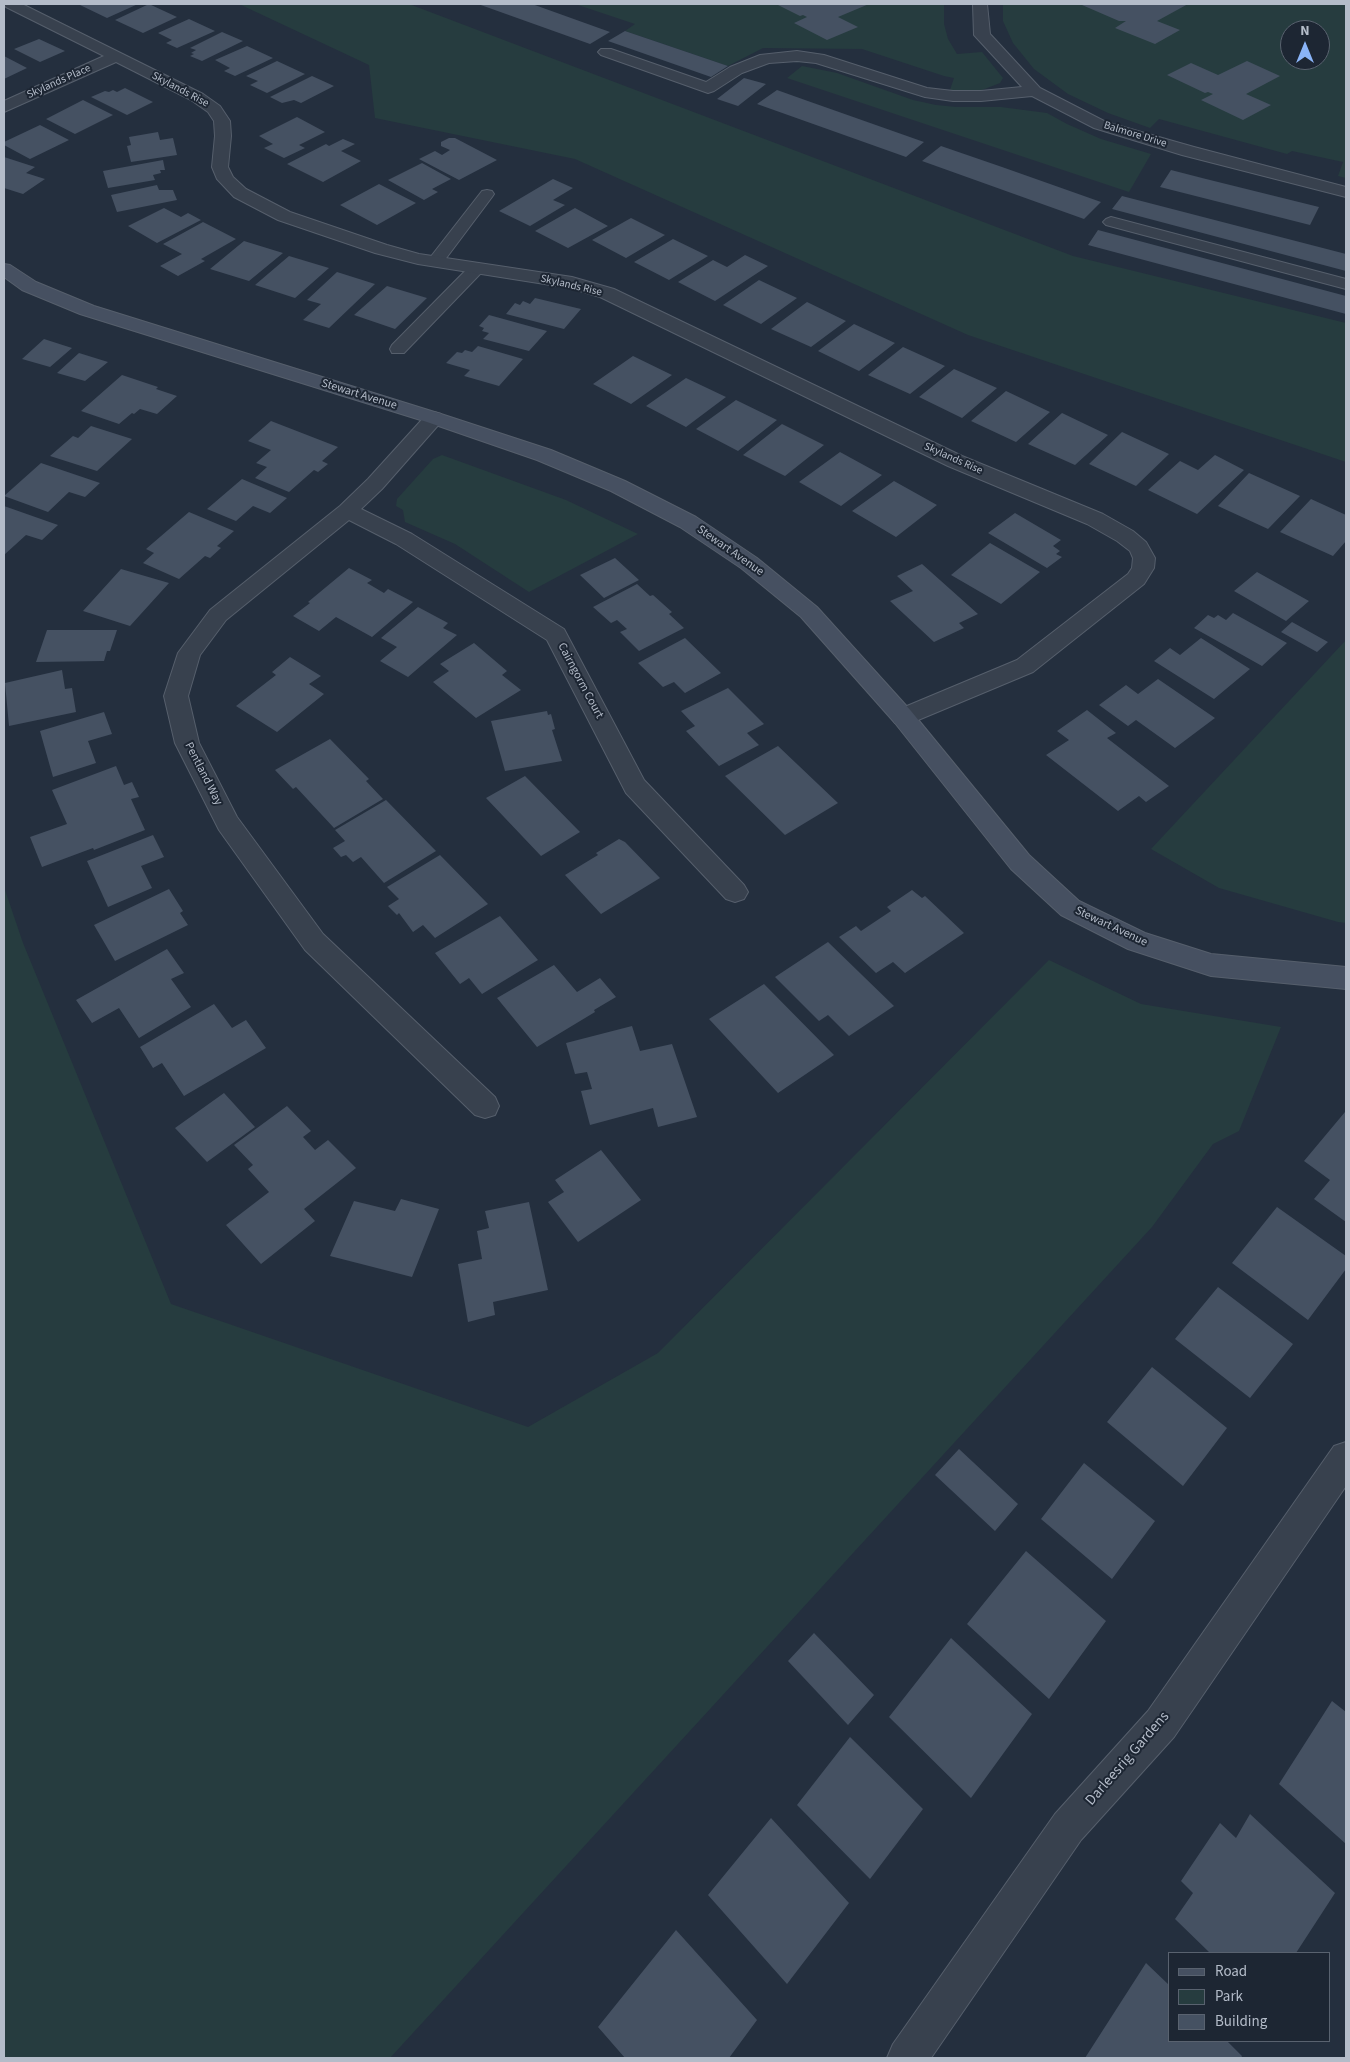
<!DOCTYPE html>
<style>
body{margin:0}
#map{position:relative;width:1350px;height:2062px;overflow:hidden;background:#242f3e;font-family:"Source Sans 3",sans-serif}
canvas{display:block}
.frame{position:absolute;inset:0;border:5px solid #b4bcc9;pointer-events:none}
.legend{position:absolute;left:1168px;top:1952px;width:162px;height:90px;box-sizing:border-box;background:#1d2633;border:1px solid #59626f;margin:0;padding:6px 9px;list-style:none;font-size:15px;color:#b4bcc9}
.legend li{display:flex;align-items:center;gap:10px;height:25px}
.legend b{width:25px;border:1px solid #59626f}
.north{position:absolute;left:1280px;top:20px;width:50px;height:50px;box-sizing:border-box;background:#1d2633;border:1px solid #59626f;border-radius:50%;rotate:0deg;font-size:14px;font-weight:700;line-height:20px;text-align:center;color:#b4bcc9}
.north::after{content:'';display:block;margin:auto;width:18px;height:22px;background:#8ab4f8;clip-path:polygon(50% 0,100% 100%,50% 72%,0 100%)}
</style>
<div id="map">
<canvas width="1350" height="2062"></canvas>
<div class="frame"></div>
<ul class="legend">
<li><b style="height:6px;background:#465061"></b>Road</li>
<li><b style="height:14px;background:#263c3f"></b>Park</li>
<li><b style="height:14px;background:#455162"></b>Building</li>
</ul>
<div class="north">N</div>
</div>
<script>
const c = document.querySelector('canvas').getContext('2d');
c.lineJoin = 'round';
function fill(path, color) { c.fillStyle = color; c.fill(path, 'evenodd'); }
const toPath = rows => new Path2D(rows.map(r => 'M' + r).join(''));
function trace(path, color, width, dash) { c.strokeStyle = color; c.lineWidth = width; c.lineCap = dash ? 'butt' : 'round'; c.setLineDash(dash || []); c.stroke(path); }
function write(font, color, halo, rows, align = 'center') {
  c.font = font + ' "Source Sans 3",sans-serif'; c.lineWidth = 4; c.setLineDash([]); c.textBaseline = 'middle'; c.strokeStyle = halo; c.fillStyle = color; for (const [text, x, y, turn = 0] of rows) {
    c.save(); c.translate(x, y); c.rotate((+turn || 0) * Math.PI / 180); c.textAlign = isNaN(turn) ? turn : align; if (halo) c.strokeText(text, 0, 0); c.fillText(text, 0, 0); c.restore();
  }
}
fill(toPath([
 [239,4,409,4,1073,256,1346,323,1346,462,968,335,575,159,375,118,369,65],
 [575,4,944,4,944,24,948,39,957,54,982,52,1003,78,1000,83,982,90,950,90,954,78,944,76,862,49,763,48,728,66,625,31,635,24],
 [1003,4,1335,4,1346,5,1346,178,1338,176,1343,162,1292,151,1287,154,1159,119,1150,128,1108,113,1068,94,1034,69,1013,43,1003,21],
 [1290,30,1320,30,1320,60,1290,60],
 [802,66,837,73,913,100,936,105,956,107,1001,107,1047,113,1067,124,1101,139,1151,154,1129,192,787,78],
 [442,455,566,500,638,534,529,592,455,544,405,522,403,510,396,506,397,499,433,459],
 [1346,640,1346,923,1338,922,1219,888,1151,849],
 [4,887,23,943,171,1304,528,1427,658,1353,1049,960,1141,1004,1281,1027,1239,1131,1213,1144,1152,1227,390,2058,4,2058]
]), '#263c3f');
fill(toPath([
 [82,4,138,4,107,18,80,5],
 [149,4,177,17,143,33,115,20],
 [478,4,532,4,610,32,590,44],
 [776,4,869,4,838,17,858,27,827,40,794,23,807,17,803,15,800,16],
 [1085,4,1188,4,1157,21,1180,30,1155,44,1115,28,1126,21,1119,21,1082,5],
 [189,19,215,31,177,48,166,43,172,40,158,33],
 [625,31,728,66,711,77,608,41],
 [222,32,243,41,202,61,190,56,194,54,191,53,196,50,190,48],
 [39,39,65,51,40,62,14,49],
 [247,46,273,58,235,76,224,71,230,68,215,60],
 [4,56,27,68,4,79],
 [277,61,305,74,267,93,250,85,258,81,246,76],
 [1247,61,1280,76,1246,94,1271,105,1243,120,1201,100,1213,94,1208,92,1205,93,1167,75,1191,63,1218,75],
 [312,76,334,86,301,103,294,100,282,103,270,97],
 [744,78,766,84,738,106,717,99],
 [125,88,153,102,127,115,91,97,105,91,109,92,113,90,117,92],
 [777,90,805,100,924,142,906,157,757,104],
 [83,100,113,115,75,134,46,119],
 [297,117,325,132,299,145,305,148,284,158,264,148,273,144,259,136],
 [40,125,69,140,30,159,4,145,4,142],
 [158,132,160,140,173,138,177,155,131,162,127,146,131,145,129,137],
 [449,138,455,138,497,160,459,180,419,159,435,151,442,155,450,150,441,146,441,142],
 [343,139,355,144,341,151,361,161,323,182,287,164,326,144,329,146],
 [941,146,1002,167,1101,202,1084,219,922,161],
 [4,157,35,167,26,173,45,179,23,194,4,188],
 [163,160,165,170,160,170,161,173,153,175,155,180,108,188,103,171],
 [422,163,451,179,432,189,438,192,424,200,388,180],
 [1171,170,1206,179,1319,207,1310,225,1160,187],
 [553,179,573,188,553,200,565,205,530,226,499,211],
 [379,184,416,203,377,225,340,205],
 [157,185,159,190,173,190,177,200,117,212,111,195],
 [1122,196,1346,254,1346,271,1112,209],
 [164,208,181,217,188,213,201,220,157,243,128,226],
 [575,208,608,226,568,248,535,231],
 [631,218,665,235,626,258,592,240],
 [203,222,236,239,201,259,205,261,178,276,160,266,182,254,163,244],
 [1098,230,1346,296,1346,314,1088,245],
 [673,239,708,256,669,280,634,262],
 [244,241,283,253,249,281,210,269],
 [745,255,768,266,715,301,678,282,713,260,727,267],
 [289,256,329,268,295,298,255,285],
 [337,272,375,284,329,328,303,320,321,304,307,300],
 [759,280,797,298,761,324,723,305],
 [387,286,427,298,395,329,354,315],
 [535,298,581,309,564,329,506,314,515,303,520,305,523,301,530,304],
 [807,302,846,321,811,347,771,329],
 [489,315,547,331,529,351,483,339,489,333,482,331,484,328,479,326],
 [854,324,895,343,859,371,818,351],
 [44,339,72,348,50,367,22,359],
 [478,346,523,359,499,386,464,376,470,370,446,363,457,352,462,353,465,350,472,352],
 [903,347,945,366,910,394,868,375],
 [79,353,108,362,85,381,57,373],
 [633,356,672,375,631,404,593,384],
 [954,369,997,388,962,418,919,397],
 [122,375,158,387,156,389,177,396,157,414,140,409,134,414,132,413,119,424,81,411],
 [686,378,726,397,686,427,646,406],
 [1006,391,1050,412,1016,442,971,421],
 [736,400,777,420,738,451,696,429],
 [1062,413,1108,435,1075,465,1028,444],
 [271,421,338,447,322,461,328,464,318,472,314,470,289,492,255,478,267,467,256,463,271,450,248,441],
 [782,424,824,445,785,476,743,455],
 [91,426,132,439,97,471,50,456,73,436,78,438],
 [1122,432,1169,454,1136,486,1089,464],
 [840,452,882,475,841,506,799,482],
 [1215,455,1244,470,1197,514,1148,490,1180,461,1198,470],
 [41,463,100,483,85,497,69,492,48,512,4,496],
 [1249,473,1300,496,1268,529,1218,506],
 [242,479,287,498,270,513,253,506,236,521,207,509],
 [894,481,937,505,896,537,852,511],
 [1311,499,1346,515,1346,541,1333,556,1280,532],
 [4,506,58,525,42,540,26,535,4,555],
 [189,512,234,531,217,546,221,548,210,558,205,556,179,579,143,563,154,553,146,549],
 [1015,513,1061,540,1053,546,1060,551,1056,554,1062,557,1047,568,988,533],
 [990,543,1040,572,1001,604,951,575],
 [615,558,639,580,604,598,580,575],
 [922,564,978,614,959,623,964,628,934,642,890,601,913,591,897,576],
 [349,568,372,580,367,583,384,593,388,589,413,602,372,637,336,617,319,631,293,616,310,603,308,602],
 [121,569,169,583,130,626,83,611],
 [1257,572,1309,601,1286,621,1234,591],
 [637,584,650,596,653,595,672,612,669,614,684,628,639,651,620,632,627,629,617,620,611,623,593,607],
 [418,607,448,623,443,628,457,635,408,677,380,661,397,647,381,638],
 [1233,613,1287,643,1262,666,1194,628,1208,615,1214,618,1218,615,1226,620],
 [1292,622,1328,642,1317,652,1281,632],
 [47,630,117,630,110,651,107,651,104,661,36,662],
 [685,638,721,673,685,693,674,682,663,687,638,663],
 [1201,638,1250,669,1214,699,1154,661,1170,648,1180,655],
 [474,643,507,671,502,675,521,690,476,718,433,682,449,671,440,664],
 [290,657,321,676,309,684,324,694,277,732,236,706,276,675,272,672],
 [62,670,65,689,72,688,76,712,9,726,5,683],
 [1158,679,1215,718,1175,748,1136,720,1128,726,1099,705,1126,685,1138,694],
 [728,688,764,724,747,733,759,745,719,766,686,731,695,726,681,711],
 [1087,710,1116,733,1107,738,1169,786,1146,802,1139,796,1118,811,1046,755,1069,740,1057,731],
 [547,711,548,715,551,714,555,729,552,730,562,761,505,771,491,721],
 [104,712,112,734,88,741,96,763,53,777,40,731],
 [330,739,369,779,366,781,383,799,334,828,296,787,293,789,275,770],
 [778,746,838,803,785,835,725,776],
 [116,766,124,785,132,782,139,797,131,799,145,830,94,850,93,848,42,867,30,837,67,824,52,790],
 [525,776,580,832,541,856,486,798],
 [386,800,436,851,384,883,361,857,353,862,346,855,341,857,333,848,345,841,335,830],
 [153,835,164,857,141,866,152,888,108,907,87,861],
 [619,839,625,842,660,878,601,914,565,875,598,855,596,853],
 [440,855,488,904,435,938,423,925,413,932,399,913,397,915,388,906,399,899,387,887],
 [169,889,183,911,180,913,188,925,115,961,94,925],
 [912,890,922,898,925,896,964,933,905,973,893,962,876,973,839,937,856,926,861,931,891,911,887,907],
 [500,916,538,960,482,994,469,978,460,984,435,953],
 [828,942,894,1006,849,1036,828,1015,819,1021,775,977],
 [167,949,184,973,171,979,191,1007,139,1038,119,1008,92,1023,76,1000],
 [554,965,577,992,600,978,616,997,594,1010,595,1012,537,1047,497,998],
 [764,984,834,1055,778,1093,709,1019],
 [214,1004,232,1028,246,1020,266,1048,184,1096,162,1063,153,1068,140,1047],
 [632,1026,640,1051,672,1044,697,1117,658,1127,653,1108,590,1125,581,1091,592,1089,587,1072,575,1074,566,1043],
 [224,1093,255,1127,207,1162,175,1128],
 [287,1106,311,1131,303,1137,315,1150,328,1140,356,1168,304,1209,315,1221,261,1264,226,1225,269,1192,248,1169,253,1165,234,1145],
 [1345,1112,1346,1113,1346,1222,1314,1199,1330,1180,1304,1161],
 [601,1150,641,1200,578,1242,548,1202,564,1192,555,1180],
 [401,1199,439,1209,412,1277,330,1256,354,1201,395,1211],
 [529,1202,548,1290,493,1302,495,1315,468,1322,458,1264,482,1259,477,1231,489,1228,485,1211],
 [1277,1207,1346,1256,1346,1269,1308,1320,1232,1263],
 [1218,1287,1293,1344,1250,1398,1175,1339],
 [1152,1367,1227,1428,1183,1486,1107,1422],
 [959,1449,1018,1504,995,1531,935,1475],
 [1084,1463,1155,1521,1112,1579,1041,1519],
 [1026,1551,1106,1621,1049,1699,967,1624],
 [814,1633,874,1695,848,1725,788,1661],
 [951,1638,1032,1714,971,1798,889,1717],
 [1332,1701,1346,1712,1346,1844,1279,1784],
 [850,1737,923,1809,870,1879,797,1805],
 [1250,1814,1335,1893,1296,1953,1210,1953,1175,1919,1193,1893,1181,1881,1220,1823,1236,1838],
 [771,1818,849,1903,787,1984,708,1895],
 [676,1930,757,2020,729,2058,625,2058,598,2027],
 [1146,1963,1169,1985,1169,2041,1227,2041,1242,2056,1241,2058,1085,2058]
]), '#455162');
const lane = toPath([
 [487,190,492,191,494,194,492,197,441,265,429,265,427,262,429,259,482,191,487,190],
 [1111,217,1346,279,1346,289,1106,225,1103,222,1106,219,1111,217],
 [477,263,483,265,485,268,483,271,404,353,392,353,390,349,392,345,471,265,477,263]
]);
const street = toPath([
 [4,4,22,4,203,94,220,106,230,121,231,136,228,167,233,177,246,189,290,212,387,245,419,254,572,277,614,289,962,456,1103,514,1133,531,1146,542,1155,558,1154,568,1144,584,1033,672,911,723,903,726,895,723,891,717,895,711,1017,660,1128,574,1132,568,1133,558,1130,551,1117,541,1087,524,948,466,600,297,570,288,418,264,375,253,278,220,234,197,217,179,212,167,215,136,214,121,208,112,191,100,116,62,4,112,4,101,104,56,6,7,4,4],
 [973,4,987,4,990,34,1040,88,1106,122,1194,147,1346,187,1346,197,1182,155,1094,128,1032,96,981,101,953,101,925,97,816,63,797,61,769,63,742,73,714,91,708,93,601,55,598,52,601,49,611,49,706,82,730,67,760,55,797,51,824,55,927,88,953,91,981,91,1022,87,974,35,973,4],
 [434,412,441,414,444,418,441,422,382,489,361,509,412,534,564,629,644,780,744,885,748,892,744,899,735,902,726,899,626,793,547,640,396,544,349,520,226,620,200,655,188,696,199,743,237,817,323,934,495,1097,499,1106,495,1115,485,1118,475,1115,305,950,219,830,175,743,164,696,178,653,210,610,340,506,368,479,427,414,434,412],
 [1346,1442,1346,1486,1174,1737,1081,1840,931,2058,887,2058,893,2044,1055,1814,1148,1711,1334,1446,1346,1442]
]);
const secondary = toPath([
 [4,264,10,265,36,282,94,306,441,414,551,450,625,481,696,517,757,558,817,607,911,711,1029,855,1079,901,1145,933,1211,954,1346,967,1346,989,1211,976,1128,949,1061,915,1011,869,895,723,801,617,741,568,680,527,611,491,537,460,427,422,80,314,22,290,4,277,4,264]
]);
trace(lane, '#565f6c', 2);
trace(street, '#565f6c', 2);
trace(secondary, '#565f6c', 2);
fill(lane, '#38414e');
fill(street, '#38414e');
fill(secondary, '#465061');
write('11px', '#b4bcc9', '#1d2633', [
 ["Skylands Place",59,82,-24],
 ["Skylands Rise",180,90,28],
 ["Balmore Drive",1135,135,17],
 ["Skylands Rise",571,286,13],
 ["Skylands Rise",953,459,24]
]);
write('12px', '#b4bcc9', '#1d2633', [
 ["Stewart Avenue",359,395,17],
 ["Stewart Avenue",730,551,35],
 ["Cairngorm Court",580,681,62],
 ["Pentland Way",203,774,63],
 ["Stewart Avenue",1111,927,25]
]);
write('15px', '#b4bcc9', '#1d2633', [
 ["Darleesrig Gardens",1128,1759,-49]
]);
</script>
